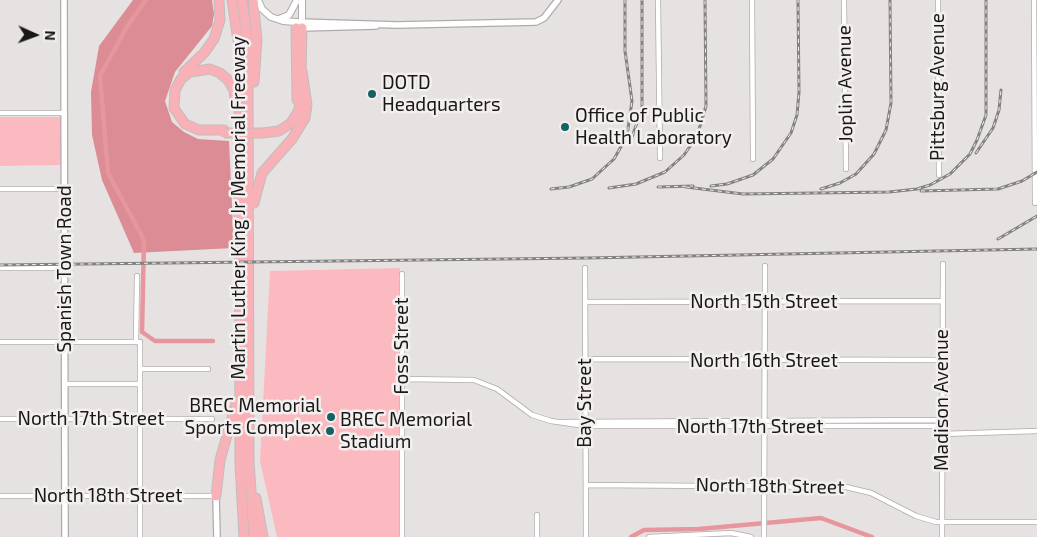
<!DOCTYPE html>
<style>
body{margin:0}
#map{position:relative;width:1037px;height:537px;overflow:hidden;background:#e7e2e2;font-family:"Exo 2",sans-serif}
canvas{display:block}
.north{position:absolute;left:10px;top:10px;width:50px;height:50px;-webkit-text-stroke:4px #f4efef;paint-order:stroke;rotate:92deg;font-size:14px;font-weight:700;line-height:20px;text-align:center;color:#191717}
.north::after{content:'';display:block;margin:auto;width:18px;height:22px;background:#191717;clip-path:polygon(50% 0,100% 100%,50% 72%,0 100%)}
</style>
<div id="map">
<canvas width="1037" height="537"></canvas>
<div class="north">N</div>
</div>
<script>
const c = document.querySelector('canvas').getContext('2d');
c.lineJoin = 'round';
function fill(path, color) { c.fillStyle = color; c.fill(path, 'evenodd'); }
const toPath = rows => new Path2D(rows.map(r => 'M' + r).join(''));
function trace(path, color, width, dash) { c.strokeStyle = color; c.lineWidth = width; c.lineCap = dash ? 'butt' : 'round'; c.setLineDash(dash || []); c.stroke(path); }
function write(font, color, halo, rows, align = 'center') {
  c.font = font + ' "Exo 2",sans-serif'; c.lineWidth = 5; c.setLineDash([]); c.textBaseline = 'middle'; c.strokeStyle = halo; c.fillStyle = color; for (const [text, x, y, turn = 0] of rows) {
    c.save(); c.translate(x, y); c.rotate((+turn || 0) * Math.PI / 180); c.textAlign = isNaN(turn) ? turn : align; if (halo) c.strokeText(text, 0, 0); c.fillText(text, 0, 0); c.restore();
  }
}
fill(toPath([
 [0,117,62,117,61,165,0,166],
 [400,268,400,537,277,537,260,461,270,271]
]), '#fabac0');
fill(toPath([
 [133,0,212,0,214,14,212,26,175,72,165,101,172,122,184,132,198,139,229,141,234,248,134,253,102,180,92,135,91,92,99,46]
]), '#dc8c94');
trace(toPath([
 [146,0,128,25,100,76,108,173,144,240,142,332,155,341,213,341],
 [631,537,644,530,699,529,821,518,872,537]
]), '#e7969e', 4.5);
const minor = toPath([
 [658,0,660,158],
 [752,0,753,159],
 [844,0,846,169],
 [938,0,939,175],
 [1034,0,1035,203],
 [0,113,65,113],
 [0,189,65,189],
 [0,268,65,268],
 [585,268,586,537],
 [585,302,942,301],
 [0,342,140,342,140,537],
 [136,342,137,276],
 [585,359,942,360],
 [140,369,208,369],
 [402,379,474,380,497,389,532,415,551,421,586,426,942,426],
 [65,384,140,384],
 [0,419,212,419],
 [561,422,942,420],
 [942,434,1037,431],
 [586,485,846,487,871,493,916,516,936,522,1037,522],
 [0,496,216,496],
 [402,537,402,274],
 [537,537,537,515],
 [649,537,731,533,751,537],
 [764,537,765,266],
 [942,537,943,264]
]);
const tertiary = toPath([
 [64,0,65,537],
 [298,22,397,25,536,22,544,18,558,0],
 [300,28,376,26],
 [216,496,217,537]
]);
const secondary = toPath([
 [258,0,262,9,271,17,283,21,296,22],
 [302,0,302,28],
 [279,19,289,15,296,2]
]);
const motorway = toPath([
 [232,0,239,48,240,464,244,537],
 [242,0,248,43,249,460,254,537],
 [253,0,257,40,254,82],
 [296,28,297,100],
 [184,72,204,53,214,39,220,20,219,0],
 [301,74,302,28],
 [224,130,199,130,185,124,174,108,175,90,181,79,190,72,210,69,220,73,228,80,234,90,235,100],
 [263,133,279,131,291,123,299,110,301,92],
 [254,203,262,173,292,139,305,118,307,105,302,71],
 [216,496,220,460,236,404],
 [256,498,263,537]
]);
trace(minor, '#b0abab', 6);
trace(tertiary, '#b0abab', 8);
trace(secondary, '#b0abab', 8);
trace(motorway, '#bfbebe', 11);
trace(minor, '#fff', 4.5);
trace(tertiary, '#fff', 5.5);
trace(secondary, '#fff', 6);
trace(motorway, '#f9b1b8', 9);
const rail = toPath([
 [630,143,642,108,642,0],
 [976,153,993,128,999,110,1001,90],
 [711,186,727,184,753,175,773,159,791,133,797,115,799,92,798,0],
 [658,187,693,186],
 [686,187,743,194,889,192,917,189,930,185,950,174,970,154,977,140,986,115,986,0],
 [609,188,636,184,665,172,684,155,697,136,706,106,705,0],
 [551,189,569,187,592,179,614,159,627,136,632,101,625,51,625,0],
 [821,189,840,183,856,174,874,154,886,130,891,103,890,0],
 [921,191,998,189,1022,181,1037,172],
 [998,239,1037,216],
 [0,265,587,258,1037,249]
]);
trace(rail, '#858282', 3);
trace(rail, '#f4efef', 1, [4]);
const motorwayBridge = toPath([
 [224,133,263,133]
]);
trace(motorwayBridge, '#bfbebe', 11, []);
trace(motorwayBridge, '#f9b1b8', 9);
for (const [x, y, r, color] of [
 [372,94,5,"#146362"],
 [565,127,5,"#146362"],
 [331,417,5,"#146362"],
 [330,431,5,"#146362"]
]) { const dot = new Path2D(); dot.arc(x, y, r, 0, 2 * Math.PI); c.fillStyle = color; c.fill(dot); trace(dot, '#f4efef', 2); }
write('19px', '#191717', '#f4efef', [
 ["DOTD",382,83],
 ["Headquarters",382,105],
 ["Office of Public",575,116],
 ["Health Laboratory",575,138],
 ["BREC Memorial",321,406,"right"],
 ["Sports Complex",321,428,"right"],
 ["BREC Memorial",340,420],
 ["Stadium",340,442]
], 'left');
write('19px', '#191717', '#f4efef', [
 ["Joplin Avenue",845,84,-91],
 ["Pittsburg Avenue",938,87,-90],
 ["Martin Luther King Jr Memorial Freeway",239,208,-90],
 ["Spanish Town Road",65,269,-90],
 ["North 15th Street",764,302],
 ["Foss Street",402,346,-90],
 ["North 16th Street",764,361],
 ["Madison Avenue",942,400,-90],
 ["Bay Street",585,403,-90],
 ["North 17th Street",91,419],
 ["North 17th Street",750,427],
 ["North 18th Street",770,486,1],
 ["North 18th Street",108,496]
]);
</script>
